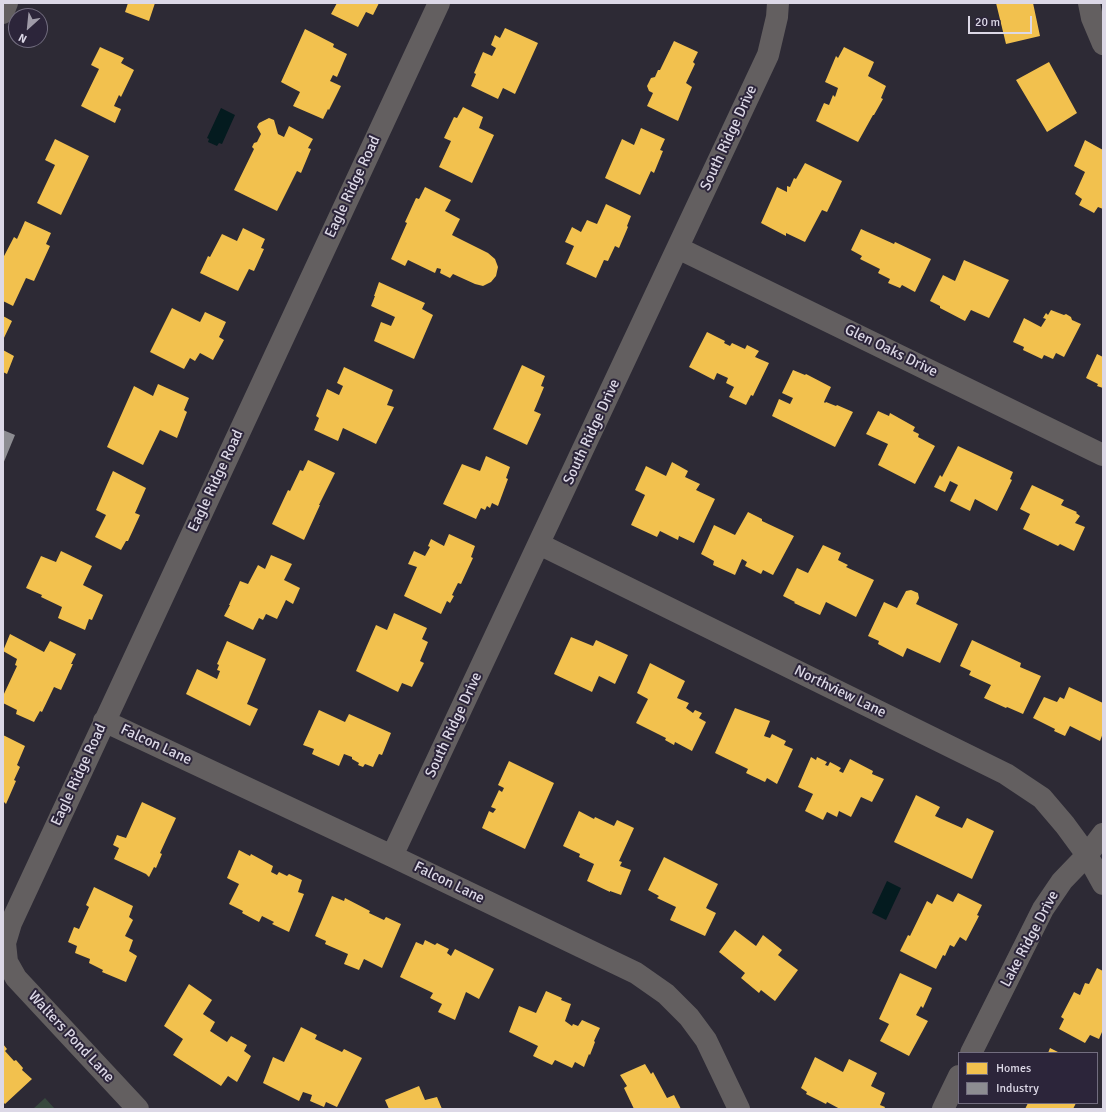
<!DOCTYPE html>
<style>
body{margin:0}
#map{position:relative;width:1106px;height:1112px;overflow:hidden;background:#2d2a35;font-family:Signika,sans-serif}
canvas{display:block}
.frame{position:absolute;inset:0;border:4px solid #dcd8e6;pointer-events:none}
.legend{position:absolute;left:958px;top:1052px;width:140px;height:52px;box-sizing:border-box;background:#2c253a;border:1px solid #726d7f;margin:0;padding:5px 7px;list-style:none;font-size:12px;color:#dcd8e6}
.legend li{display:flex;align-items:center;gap:8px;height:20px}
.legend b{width:20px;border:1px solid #726d7f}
.north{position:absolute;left:8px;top:8px;width:40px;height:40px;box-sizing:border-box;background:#2c253a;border:1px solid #726d7f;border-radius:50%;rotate:207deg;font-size:11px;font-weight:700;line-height:16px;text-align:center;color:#dcd8e6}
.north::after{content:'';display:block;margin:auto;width:14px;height:18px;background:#9f9ba8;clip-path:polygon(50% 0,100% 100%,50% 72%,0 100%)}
.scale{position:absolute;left:968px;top:16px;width:64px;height:18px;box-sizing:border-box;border:2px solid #dcd8e6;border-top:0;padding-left:5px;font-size:12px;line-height:14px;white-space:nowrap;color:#dcd8e6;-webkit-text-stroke:3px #2c253a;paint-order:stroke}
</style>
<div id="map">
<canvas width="1106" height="1112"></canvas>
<div class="frame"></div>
<ul class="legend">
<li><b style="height:11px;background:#f2c14e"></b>Homes</li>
<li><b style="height:11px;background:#8d8d92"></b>Industry</li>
</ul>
<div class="north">N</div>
<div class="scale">20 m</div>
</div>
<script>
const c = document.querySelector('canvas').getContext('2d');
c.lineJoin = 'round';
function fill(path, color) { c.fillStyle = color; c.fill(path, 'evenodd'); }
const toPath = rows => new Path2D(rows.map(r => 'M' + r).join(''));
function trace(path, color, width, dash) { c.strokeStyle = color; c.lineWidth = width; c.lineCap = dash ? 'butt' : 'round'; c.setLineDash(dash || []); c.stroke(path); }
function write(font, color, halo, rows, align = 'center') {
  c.font = font + ' Signika,sans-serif'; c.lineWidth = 4; c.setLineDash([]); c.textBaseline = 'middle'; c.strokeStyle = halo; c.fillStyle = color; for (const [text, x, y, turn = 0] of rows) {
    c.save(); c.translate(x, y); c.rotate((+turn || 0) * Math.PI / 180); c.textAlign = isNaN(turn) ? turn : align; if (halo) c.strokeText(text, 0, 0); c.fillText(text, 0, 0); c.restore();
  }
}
fill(toPath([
 [45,1098,55,1109,33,1109]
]), '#37483e');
fill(toPath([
 [221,108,235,115,222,144,219,143,217,146,208,142,209,139,207,138],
 [887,881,901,888,886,920,872,913]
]), '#041b1f');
fill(toPath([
 [128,3,155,3,149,21,125,12],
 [337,3,379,3,373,15,366,12,358,27,331,14],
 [996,3,1033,3,1040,36,1006,44],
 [505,28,538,43,515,94,503,88,498,99,471,86,476,74,474,73,483,52,492,56,496,48,491,45,495,35,500,38],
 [305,29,334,44,333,47,347,54,337,77,333,75,330,81,341,86,329,110,328,109,323,119,293,106,300,92,281,82],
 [674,41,698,52,693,62,695,64,686,83,692,87,678,121,647,106,653,93,649,91,647,86,651,78,655,77,658,70,660,70],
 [100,47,124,58,121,63,134,70,121,97,119,95,114,106,121,109,115,123,81,106,99,69,91,65],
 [844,47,874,62,868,76,886,86,881,98,883,99,874,115,873,115,858,142,816,121,824,103,829,105,833,95,835,97,838,88,825,82,836,56,838,58],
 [1049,62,1077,113,1047,132,1016,80],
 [463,107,483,117,479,128,494,135,472,183,439,167,451,141,444,138,454,117,457,118],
 [269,118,274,120,278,134,284,137,289,126,313,139,308,148,311,149,301,173,297,171,277,211,234,190,254,149,252,147,254,143,257,142,261,134,257,127,259,123],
 [641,128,665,139,660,150,663,151,654,173,651,171,640,195,605,178,622,139,634,145],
 [55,139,89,156,61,215,37,203,55,165,45,160],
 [1085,140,1103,150,1103,209,1098,207,1094,213,1079,205,1082,199,1075,194,1085,172,1074,166],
 [805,163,842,181,827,212,822,210,805,242,786,233,786,236,761,223,777,187,787,192,787,186,790,187,794,178,796,179],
 [425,187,451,200,445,211,460,219,452,235,488,253,495,259,498,267,496,276,491,282,483,286,475,284,453,274,450,278,440,273,441,269,437,268,435,273,408,260,405,266,391,259,407,223,405,222,416,198,419,199],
 [606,204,631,216,627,226,628,227,619,248,615,246,608,261,604,260,596,278,566,264,574,246,565,242,572,227,581,232,587,220,597,224],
 [25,221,51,233,46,244,50,246,34,281,26,278,13,306,3,301,3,258,14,237,17,239],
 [243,228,265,239,261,248,264,249,254,271,249,269,238,291,200,273,208,256,210,257,222,234,237,241],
 [861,229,894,244,895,242,931,259,915,292,902,285,900,288,888,283,890,279,878,273,880,269,860,259,862,256,851,250],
 [964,260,1009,280,989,318,971,310,965,321,940,308,940,306,930,301,943,275,955,281],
 [379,282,425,303,422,309,433,315,414,359,374,341,381,322,391,326,395,317,371,306,375,296,374,296],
 [172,308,200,322,205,312,226,322,219,337,224,340,213,360,200,353,195,361,190,358,184,369,150,352],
 [1051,310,1064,315,1066,314,1071,317,1072,320,1081,324,1064,357,1056,353,1053,359,1044,355,1042,359,1023,350,1024,347,1013,342,1024,318,1041,327,1046,319,1043,318,1046,313,1048,315],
 [3,316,12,321,3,340],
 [707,332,725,341,724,343,730,346,732,343,745,349,747,345,759,351,755,357,769,363,753,396,751,395,746,405,729,397,734,387,726,383,728,378,717,373,714,380,689,367],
 [3,350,14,356,7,374,3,372],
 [1097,354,1103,357,1103,388,1097,386,1098,384,1086,378],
 [522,365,545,376,541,386,544,387,534,411,541,414,527,445,493,429],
 [344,367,393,390,387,405,394,407,376,444,343,428,338,441,314,430,319,418,316,416,327,389,339,395,343,386,337,383],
 [793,370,805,375,806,374,831,387,824,402,825,403,826,402,836,406,837,405,853,412,835,447,772,416,779,399,790,404,793,398,782,393],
 [158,384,189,398,184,410,187,412,177,438,160,430,143,465,107,447,134,386,153,396],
 [878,411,889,416,890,413,915,427,913,431,919,434,918,437,935,446,915,484,878,465,888,444,866,434],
 [958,446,1013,472,1010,479,1012,480,997,511,975,499,970,511,950,501,958,485,950,481,945,492,934,487,940,475,942,477],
 [486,456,510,467,506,478,508,479,498,506,492,503,490,508,487,506,485,510,481,508,476,519,443,504,462,464,480,471],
 [308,460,335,473,319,505,320,505,304,540,272,524,288,490,290,491,300,470,303,471],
 [672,462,688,471,685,477,700,484,696,490,715,499,694,543,679,536,678,540,660,531,657,537,631,525,645,495,635,490,646,466,666,476],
 [113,471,146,488,135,513,140,515,128,541,126,541,121,550,95,537,106,515,96,510],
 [1032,485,1064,500,1061,505,1077,512,1076,513,1080,516,1075,523,1085,527,1074,551,1060,544,1058,546,1023,529,1030,514,1020,509],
 [748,512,762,519,762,521,794,536,773,575,763,570,761,574,745,566,747,562,742,559,735,575,713,565,714,561,701,554,714,525,735,535],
 [449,534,475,546,471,557,473,558,461,584,458,583,452,595,454,596,450,603,447,601,441,614,404,596,417,567,408,564,414,551,425,556,430,547,428,546,431,539,444,546],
 [823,545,841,553,838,560,848,565,846,567,874,580,856,617,826,602,820,615,794,603,795,602,783,596,797,568,808,573],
 [61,551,92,566,83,585,103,595,92,620,89,619,85,630,58,618,62,607,41,597,42,595,26,588,41,556,56,562],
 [271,555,292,564,284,580,300,588,293,604,286,600,277,619,266,614,263,620,259,618,253,630,224,616,230,605,229,605,240,581,248,584,258,565,265,569],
 [911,590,918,593,919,598,916,604,958,624,940,663,907,648,903,657,878,644,879,641,868,636,884,602,897,608,906,591],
 [394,613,427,628,422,639,428,642,420,661,424,663,412,687,402,683,398,692,356,671,376,625,387,630],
 [10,634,44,652,50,641,76,654,71,664,73,664,61,690,54,687,42,712,40,711,34,722,16,714,17,710,3,703,3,696,17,666,15,665,17,659,3,651],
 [571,637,593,646,596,640,628,655,615,684,599,676,592,692,554,674],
 [972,640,1021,663,1020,667,1041,676,1023,714,1007,707,1006,708,984,698,991,685,969,675,971,671,960,666],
 [227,641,266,659,247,704,258,709,250,726,186,694,197,669,217,679,220,671,217,670,219,665,217,664],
 [650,663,685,681,677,698,689,703,686,708,693,713,695,710,702,713,699,718,706,722,692,751,675,742,674,745,665,740,666,738,636,723,648,699,637,693],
 [1069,687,1103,703,1103,733,1100,741,1070,726,1065,736,1054,731,1055,729,1033,718,1044,697,1057,702,1060,697,1064,699],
 [735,708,770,721,764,736,770,738,772,734,786,741,784,745,793,749,777,784,767,778,765,782,746,773,748,769,715,753],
 [319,710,345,722,349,714,391,733,382,755,379,754,373,767,365,764,363,767,358,765,359,763,352,759,352,757,344,754,339,766,312,754,314,749,303,745],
 [3,735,25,746,17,765,20,767,14,780,16,781,6,804,4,802,3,805],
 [811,757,816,760,817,757,827,762,825,765,828,766,830,762,841,768,839,771,843,773,850,759,873,771,872,774,884,779,872,802,861,797,851,817,839,811,837,817,827,812,823,820,805,811,813,794,798,787],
 [509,761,554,783,525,849,482,828,489,811,493,813,496,809,491,807,499,790,502,792,504,788,498,785],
 [916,795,940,807,935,816,962,828,967,818,994,831,972,879,894,842],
 [142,802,176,818,160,853,162,854,156,868,154,867,149,877,146,874,114,859,119,848,113,845,117,835,126,838],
 [579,811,594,819,595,817,614,826,617,820,634,828,619,861,622,862,620,866,631,870,621,895,610,891,610,892,587,881,594,864,579,857,580,854,563,846],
 [239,850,250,856,251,854,273,866,271,872,277,875,279,872,287,876,289,874,302,880,298,892,304,894,289,932,272,924,274,922,262,916,259,922,242,913,243,911,229,904,239,884,227,878],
 [664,857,718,884,706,908,716,913,705,936,670,920,676,907,657,898,659,896,648,890],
 [94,887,133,906,129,917,133,920,125,936,133,940,129,951,137,956,126,982,102,972,103,970,89,963,90,959,75,953,77,946,68,942,74,927,79,929,89,907,86,905],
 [958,893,982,905,977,915,979,916,966,941,960,937,954,947,950,945,945,956,943,955,936,969,900,951,908,935,910,936,927,901,932,904,937,894,953,902],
 [332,896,344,901,345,898,370,911,369,913,384,920,386,917,401,924,382,968,364,959,359,970,344,964,348,954,325,944,326,941,315,936],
 [735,930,756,946,763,935,782,950,778,955,798,970,775,1001,761,990,759,993,741,978,745,973,719,952],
 [425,940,435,945,437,943,449,949,447,953,451,956,455,949,494,969,479,999,466,992,455,1020,438,1012,442,1004,430,998,433,993,400,977,416,942,423,945],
 [1097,968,1103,971,1103,1032,1102,1032,1099,1039,1090,1035,1085,1043,1059,1029,1064,1019,1061,1017,1074,992,1080,995,1085,983,1089,984],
 [900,973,932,988,923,1008,921,1006,916,1015,928,1021,909,1056,880,1041,889,1024,879,1019],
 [189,984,212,1000,203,1014,215,1022,210,1031,227,1042,231,1036,247,1045,244,1051,251,1056,237,1082,228,1076,221,1086,173,1055,183,1039,164,1026],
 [546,991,562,998,561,1000,571,1004,565,1021,572,1026,573,1024,578,1026,582,1020,600,1028,594,1041,595,1042,590,1055,589,1054,584,1067,575,1062,572,1068,555,1060,552,1065,533,1056,538,1046,509,1032,519,1006,536,1013],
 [301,1027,317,1035,315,1039,342,1052,344,1049,362,1058,337,1107,326,1102,324,1107,310,1101,312,1095,303,1092,299,1101,263,1083,273,1057,284,1062],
 [3,1044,7,1049,5,1051,14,1061,16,1060,23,1068,22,1070,32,1079,5,1104,3,1102],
 [1050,1048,1060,1053,1048,1053],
 [815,1057,843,1072,849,1059,877,1073,871,1086,885,1093,880,1105,885,1107,884,1109,840,1109,827,1102,826,1104,806,1094,807,1092,801,1088],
 [645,1064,651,1074,653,1072,667,1098,674,1095,681,1109,634,1109,624,1088,627,1086,620,1075],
 [419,1086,425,1100,437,1097,442,1109,389,1109,385,1100],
 [1028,1103,1076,1103,1073,1109,1025,1109]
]), '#f2c14e');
fill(toPath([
 [3,430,15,435,3,464]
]), '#8d8d92');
trace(toPath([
 [1089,3,1092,18,1103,44],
 [3,13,7,3],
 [678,248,1103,455],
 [539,544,1006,774,1042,798,1065,825,1087,855,1103,884],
 [104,721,392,856,636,973,666,994,689,1017,706,1040,739,1109],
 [392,856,768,55,777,17,778,3],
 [971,1053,1043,909,1062,881,1087,855,1103,834],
 [138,1109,16,978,7,962,5,943,11,923,439,3],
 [943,1109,959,1076]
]), '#635f60', 22);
write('15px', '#dcd8e6', '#2c253a', [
 ["South Ridge Drive",729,138,-65],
 ["Eagle Ridge Road",353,187,-65],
 ["Glen Oaks Drive",891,351,26],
 ["South Ridge Drive",592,432,-65],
 ["Eagle Ridge Road",216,481,-65],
 ["Northview Lane",840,692,26],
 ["South Ridge Drive",454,725,-65],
 ["Falcon Lane",156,745,25],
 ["Eagle Ridge Road",79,775,-65],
 ["Falcon Lane",449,883,26],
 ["Lake Ridge Drive",1030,939,-62],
 ["Walters Pond Lane",71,1037,47]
]);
</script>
